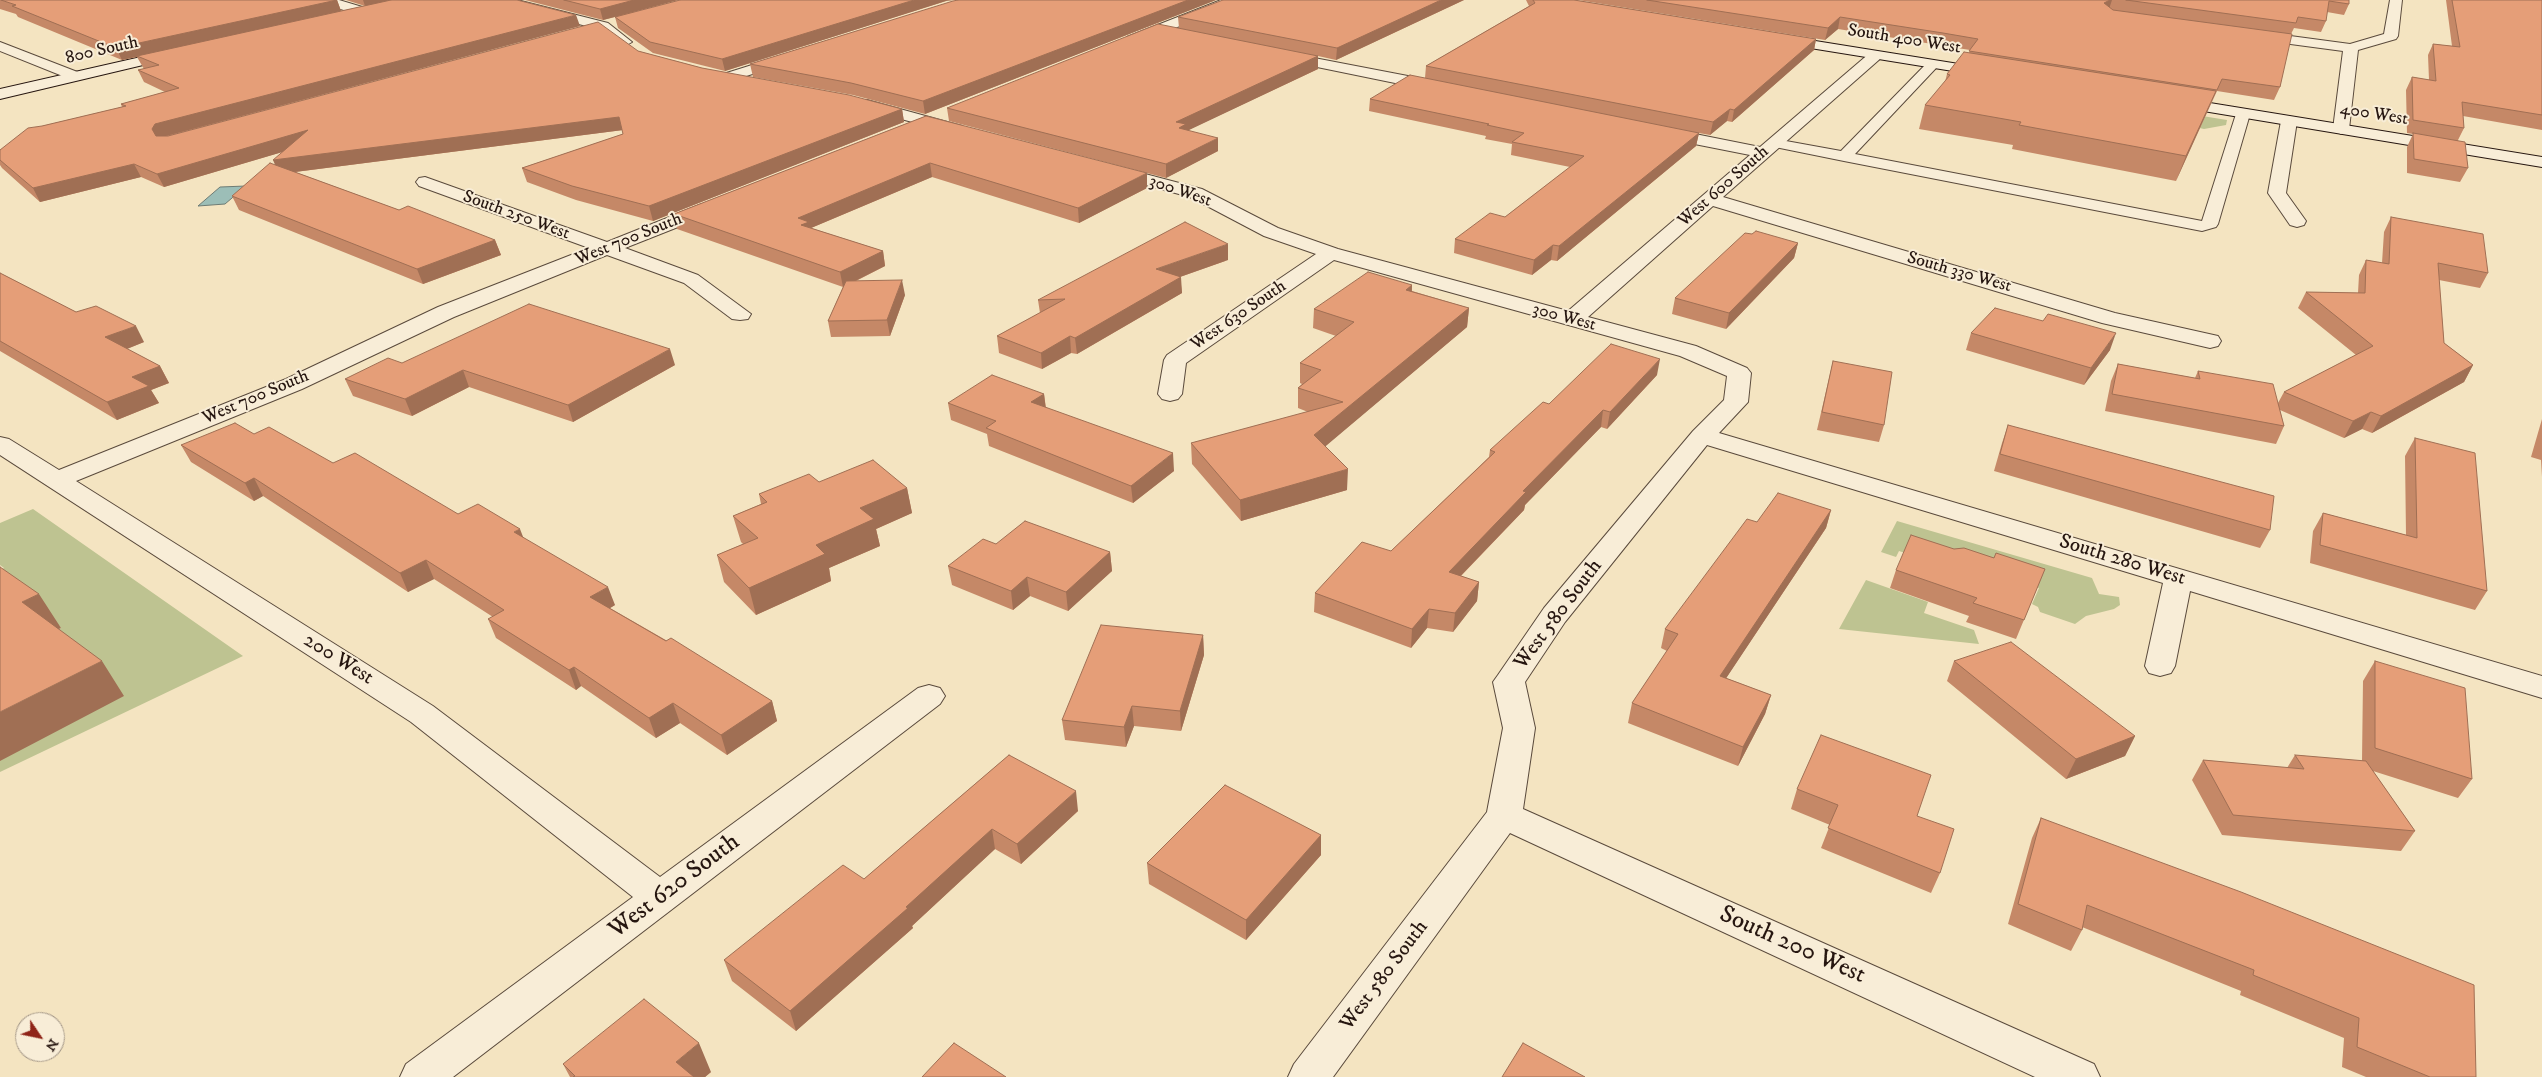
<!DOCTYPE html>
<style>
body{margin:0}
#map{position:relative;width:2542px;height:1077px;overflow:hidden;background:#f4e4c1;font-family:"IM FELL DW Pica",serif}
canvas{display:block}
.north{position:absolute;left:15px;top:1012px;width:50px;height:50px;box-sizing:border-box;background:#f8edd7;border:1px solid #a49787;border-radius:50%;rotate:124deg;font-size:14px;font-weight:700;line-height:20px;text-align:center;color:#261610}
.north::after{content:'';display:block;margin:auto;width:18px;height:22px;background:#8f2418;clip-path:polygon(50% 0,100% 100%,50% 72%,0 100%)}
</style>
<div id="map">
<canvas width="2542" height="1077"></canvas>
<div class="north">N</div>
</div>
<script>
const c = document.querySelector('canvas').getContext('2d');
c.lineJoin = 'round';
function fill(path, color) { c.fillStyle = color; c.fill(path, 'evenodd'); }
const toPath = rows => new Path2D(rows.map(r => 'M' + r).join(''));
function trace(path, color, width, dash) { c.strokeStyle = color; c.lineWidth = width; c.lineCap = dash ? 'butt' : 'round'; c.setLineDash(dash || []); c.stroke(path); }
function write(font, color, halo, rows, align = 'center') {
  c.font = font + ' "IM FELL DW Pica",serif'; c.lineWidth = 4; c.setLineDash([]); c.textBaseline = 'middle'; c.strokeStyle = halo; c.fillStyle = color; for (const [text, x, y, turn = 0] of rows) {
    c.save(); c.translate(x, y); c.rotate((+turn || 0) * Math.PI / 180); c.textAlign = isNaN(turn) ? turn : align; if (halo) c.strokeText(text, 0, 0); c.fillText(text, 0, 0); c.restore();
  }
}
fill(toPath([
 [2165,110,2227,120,2226,125,2204,129,2195,127],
 [33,509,243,656,0,772,0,760,45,636,61,628,0,570,4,568,0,565,0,523],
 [1897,521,2092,578,2099,594,2119,597,2120,605,2114,609,2086,616,2075,624,2040,612,2038,607,2032,604,2039,588,1989,572,1952,569,1899,551,1896,557,1881,552],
 [1866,580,1928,602,1924,613,1974,630,1979,644,1839,629]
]), '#bec391');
const water = toPath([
 [246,186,225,204,198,206,220,187,246,186]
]);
fill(water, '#9cbeb7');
trace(water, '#6d7b74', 1);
const lane = toPath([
 [1933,60,1939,64,1937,67,1855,154,2202,221,2236,114,2243,110,2250,114,2218,224,2216,227,2202,231,1844,161,1775,147,1768,143,1775,139,1841,151,1929,61,1933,60]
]);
const street = toPath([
 [319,0,339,0,369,9,371,12,364,16,320,3,319,0],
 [496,0,517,0,608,23,632,42,625,46,620,45,598,29,497,3,496,0],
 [1221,0,1239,0,1238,3,1137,43,1132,44,1125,40,1127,37,1221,0],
 [2390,0,2402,0,2398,36,2396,39,2358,50,2349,129,2341,134,2333,129,2343,51,2253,39,2246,35,2253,31,2350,44,2384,34,2390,0],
 [0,42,80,73,83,76,80,79,70,79,0,51,0,42],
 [1876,51,1883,55,1881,58,1723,197,2115,313,2218,336,2221,341,2218,346,2210,348,2102,323,1713,206,1588,317,1696,346,1747,368,1751,373,1748,402,1719,433,2542,676,2542,698,2190,591,2175,666,2171,673,2160,676,2149,673,2145,666,2163,583,1707,445,1565,622,1525,682,1535,728,1523,809,2094,1064,2100,1077,2035,1077,1510,833,1333,1077,1288,1077,1294,1064,1487,812,1503,728,1493,682,1498,675,1544,608,1693,431,1724,400,1727,376,1680,356,1334,260,1186,363,1182,394,1178,399,1170,401,1162,399,1158,394,1164,360,1167,355,1316,254,1264,236,1190,197,1105,174,1102,170,1105,166,1111,165,1202,189,1278,228,1338,249,1568,311,1750,155,1654,136,1652,132,1654,128,1660,127,1760,147,1871,52,1876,51],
 [1283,52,1439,82,1447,87,1439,92,1278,59,1276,56,1278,53,1283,52],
 [787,54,794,58,792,61,722,84,714,79,717,76,787,54],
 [867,100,962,126,964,129,956,134,861,108,859,105,861,102,867,100],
 [2289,116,2297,121,2286,193,2306,221,2304,225,2297,227,2290,225,2268,193,2281,121,2289,116],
 [425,177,607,242,702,204,716,204,718,208,716,212,625,248,698,275,751,314,748,319,740,320,732,319,684,283,607,255,454,317,302,389,76,481,433,706,660,877,918,688,929,685,940,688,945,696,940,704,453,1077,400,1077,406,1064,633,897,411,722,0,455,0,437,9,439,59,470,286,379,438,307,589,248,419,186,416,182,419,178,425,177]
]);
const secondary = toPath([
 [1778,35,1990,69,1997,73,1990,77,1773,42,1771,39,1778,35],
 [176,49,183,53,181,56,0,99,0,89,176,49],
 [2173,97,2542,157,2542,167,2167,105,2165,102,2167,99,2173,97]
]);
trace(lane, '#5a4a3c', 2);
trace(street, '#5a4a3c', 2);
trace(secondary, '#261610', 2);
fill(lane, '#f8edd7');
fill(street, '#f8edd7');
fill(secondary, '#f8edd7');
fill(toPath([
 [0,0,337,0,341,11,365,6,346,0,517,0,580,26,168,136,638,51,702,68,902,109,904,122,653,221,576,200,527,182,522,168,623,134,623,130,295,172,399,210,495,240,501,255,423,284,239,210,232,196,275,165,282,152,164,187,141,177,40,202,2,168,0,165,0,150,42,126,122,107,121,104,165,92,144,82,138,70,144,69,137,57,122,60,18,17,16,14,0,9],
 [525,0,678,0,634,12,946,1,725,71,653,53,618,28,615,17,603,20],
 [958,0,1216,0,925,114,853,95,753,77,750,64],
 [1464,0,1336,60,1318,56,1318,69,1188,130,1218,151,1166,178,949,121,947,108,1179,28,1178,17],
 [1526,0,1574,0,1816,39,1814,50,1732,122,1727,121,1710,135,1699,133,1696,146,1557,261,1551,260,1532,275,1454,253,1455,239,1505,217,1570,167,1511,155,1512,144,1485,139,1486,136,1369,111,1370,99,1425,78,1426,66,1529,6],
 [1578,0,2349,0,2349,4,2344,15,2327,12,2326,21,2321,32,2294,28,2291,34,2280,87,2274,100,2217,91,2176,181,2012,149,2013,145,1919,129,1925,105,1945,82,1947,74,1969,53,1970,50,1838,29,1825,40],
 [2446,0,2542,0,2542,130,2463,116,2464,128,2458,140,2468,168,2460,182,2407,173,2407,147,2413,134,2407,133,2406,90,2412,77,2429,80,2428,55,2433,44,2452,46],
 [926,116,1147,188,1079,223,932,177,811,228,883,251,885,266,856,281,905,295,890,336,831,337,828,321,843,287,677,229,674,214],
 [2391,217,2488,273,2480,288,2439,280,2444,343,2473,365,2464,382,2372,433,2362,429,2344,438,2280,410,2284,426,2276,444,2105,411,2111,381,2118,364,2195,378,2198,371,2278,403,2284,392,2356,355,2298,308,2306,292,2358,293,2359,275,2366,260,2382,263,2384,232],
 [1798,243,1794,258,1726,329,1672,314,1675,298],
 [1228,260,1180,277,1182,293,1077,354,1071,353,1042,369,999,353,997,336,1040,313,1038,300],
 [0,273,76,312,144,342,127,349,160,366,169,383,151,390,159,403,117,420,0,351],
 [1412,285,1412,291,1469,308,1467,327,1325,446,1347,490,1241,521,1192,464,1191,443,1308,412,1298,408,1298,388,1302,384,1300,383,1300,363,1336,336,1313,328,1314,309],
 [1971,333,2110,350,2084,385,1966,350],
 [1833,361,1884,425,1879,442,1817,430],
 [402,363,675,365,573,422,469,387,412,416,353,396,345,379],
 [1657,375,1607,429,1601,427,1525,505,1524,510,1461,576,1479,582,1477,601,1453,632,1427,628,1411,648,1314,612,1315,593,1391,551,1489,457,1490,450,1549,404],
 [1044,394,1046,408,1174,471,1133,503,989,446,987,434,951,420,948,403],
 [2542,419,2542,477,2541,460,2531,457],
 [2008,425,2270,530,2260,548,1994,471,2002,443],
 [254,434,333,463,458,514,524,538,615,605,610,608,772,701,777,721,727,755,680,723,656,738,581,686,576,690,496,638,488,619,493,617,434,579,408,592,263,496,254,501,191,462,181,445],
 [2415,438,2487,591,2475,610,2310,563,2313,531,2323,513,2406,535,2405,456],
 [819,482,907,488,912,513,876,529,880,546,829,568,831,581,756,615,724,582,717,555,743,544,741,542,733,516,761,504,759,494],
 [1831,510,1826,528,1726,678,1771,695,1765,714,1738,766,1628,723,1632,703,1667,651,1661,648,1665,629,1757,522],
 [996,544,1110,552,1112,571,1068,611,1030,596,1013,610,952,585,948,566],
 [1954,549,2045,569,2016,639,1966,622,1969,616,1890,588,1896,570],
 [1203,635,1204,655,1181,731,1134,726,1126,747,1065,740,1062,720],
 [1954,661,2135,736,2125,756,2066,779,1947,681],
 [2375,661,2472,779,2458,798,2373,771,2415,831,2401,851,2222,835,2192,780,2203,760,2287,768,2295,755,2362,761,2363,681],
 [1009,755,1078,811,1021,864,995,849,912,926,913,928,796,1031,732,981,724,960,864,879],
 [1797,789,1917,816,1940,873,1931,893,1821,848,1830,825,1791,809],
 [2041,818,2476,1077,2366,1077,2342,1067,2344,1038,2240,995,2241,991,2082,927,2082,930,2071,951,2008,924,2032,838],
 [1321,835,1321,855,1246,940,1149,884,1147,863],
 [563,1064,711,1072,705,1077,570,1077]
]), '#c58867');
fill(toPath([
 [337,0,341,11,122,60,116,48],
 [363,0,392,0,365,6],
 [634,0,678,0,603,20,600,9],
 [914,0,954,0,946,1,725,71,722,59],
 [1188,0,1216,0,925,114,923,101],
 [1441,0,1464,0,1336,60,1337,48],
 [2110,0,2112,0,2109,9,2104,3],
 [576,15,580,26,162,137,158,142,152,129,155,124],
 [1840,17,1838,29,1825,40,1828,28],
 [1816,39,1814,50,1732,122,1734,110],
 [1318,56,1318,69,1187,131,1187,138,1176,122],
 [2216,91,2206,114,2176,181,2186,156],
 [902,109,904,122,653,221,649,206],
 [1730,109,1727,121,1710,135,1713,122],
 [619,117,623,130,279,174,273,160],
 [308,130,313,143,164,187,157,174],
 [1699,133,1696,146,1557,261,1559,246],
 [1218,138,1218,151,1166,178,1166,164],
 [930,163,932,177,811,228,804,240,798,218],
 [134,164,141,177,40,202,33,188],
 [1147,173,1147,188,1079,223,1078,208],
 [495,240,501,255,423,284,417,269],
 [1798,243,1794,258,1726,329,1729,313],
 [1228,244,1228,260,1157,285,1156,269],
 [1553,245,1551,260,1532,275,1534,260],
 [883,251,885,266,843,287,840,272],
 [1181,277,1182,293,1077,354,1075,338],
 [902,280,905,295,890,336,887,320],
 [1412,285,1411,304,1406,290],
 [1469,308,1467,327,1314,456,1314,435],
 [136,326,144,342,114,354,105,337],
 [2116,333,2110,350,2084,385,2091,368],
 [1070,336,1071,353,1042,369,1041,353],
 [670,349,675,365,573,422,568,405],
 [1660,359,1657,375,1607,429,1610,412],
 [2473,365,2464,382,2372,433,2381,416],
 [160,366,169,383,151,390,159,403,117,420,107,402,132,377],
 [463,370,469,387,412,416,405,399],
 [1044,394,1046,411,1031,402],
 [1603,410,1601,427,1525,505,1524,510,1447,590,1449,572,1523,491],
 [2371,412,2362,429,2344,438,2353,421],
 [1173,453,1174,471,1133,503,1131,486],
 [1348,469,1347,490,1241,521,1240,500],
 [254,478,263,496,254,501,245,483],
 [907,488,912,513,876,529,880,546,829,568,831,581,756,615,749,588,816,545,860,508],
 [1831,510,1826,528,1715,695,1720,676],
 [520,529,527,547,514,532],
 [1110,552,1112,571,1068,611,1066,592],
 [426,560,434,579,408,592,400,573],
 [1027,577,1030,596,1013,610,1011,591],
 [1479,582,1477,601,1453,632,1455,613],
 [608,587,615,605,597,616,590,597],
 [39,594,61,628,45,636,22,602],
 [1429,609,1427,628,1411,648,1412,629],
 [1203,635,1204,655,1181,731,1180,711],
 [102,661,124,696,0,761,0,712],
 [574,667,581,686,576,690,569,670],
 [1771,695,1765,714,1738,766,1743,747],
 [772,701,777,721,727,755,721,735],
 [673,703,680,723,656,738,649,718],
 [1132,706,1134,726,1126,747,1124,727],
 [2135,736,2125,756,2066,779,2076,759],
 [1076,791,1078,811,1021,864,1017,844],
 [992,829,995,849,912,926,913,928,796,1031,790,1011],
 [1321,835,1321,855,1246,940,1246,920],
 [699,1043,711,1072,705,1077,683,1077,676,1062]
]), '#a06f54');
const building = toPath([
 [1,0,337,0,116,48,12,6,16,5,1,0],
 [391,0,517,0,576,15,155,124,152,129,156,136,168,136,598,22,638,51,702,68,849,95,902,109,649,206,572,186,522,168,623,134,619,117,273,160,308,130,157,174,134,164,33,188,0,160,0,150,28,128,42,126,126,106,121,104,179,88,138,70,159,65,137,56,391,0],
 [564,0,634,0,600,9,564,0],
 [680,0,914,0,722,59,650,42,615,17,680,0],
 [958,0,1188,0,923,101,851,83,750,64,953,1,958,0],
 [1223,0,1441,0,1337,48,1178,17,1223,0],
 [1533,0,1574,0,1816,39,1734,110,1730,109,1713,122,1426,66,1535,3,1533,0],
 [1647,0,2110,0,2104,3,2113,10,2292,34,2280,87,2222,79,2217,90,1969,51,1978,39,1943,33,1840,17,1828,28,1647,0],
 [2126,0,2349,0,2349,4,2329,1,2326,21,2298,17,2296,23,2126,0],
 [2452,0,2542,0,2542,115,2462,102,2464,128,2413,120,2412,77,2436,81,2433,44,2460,47,2452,0],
 [1158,24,1318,56,1176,122,1186,124,1179,128,1218,138,1166,164,947,108,1158,24],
 [1964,52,2216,91,2186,156,2019,125,2021,122,1925,105,1950,75,1947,74,1964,52],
 [1410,75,1699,133,1559,246,1553,245,1534,260,1455,239,1490,213,1505,217,1584,156,1512,142,1524,133,1487,125,1489,124,1370,99,1410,75],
 [926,116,1147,173,1078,208,930,163,798,218,809,222,801,225,883,251,840,272,674,214,926,116],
 [2413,133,2465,142,2468,168,2414,159,2413,133],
 [270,163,399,210,408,206,495,240,417,269,232,196,270,163],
 [2391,217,2483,234,2488,273,2438,263,2444,343,2473,365,2381,416,2371,412,2353,421,2284,392,2373,346,2306,292,2365,293,2366,260,2389,264,2391,217],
 [1185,222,1228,244,1156,269,1181,277,1075,338,1070,336,1041,353,997,336,1065,299,1038,300,1185,222],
 [1756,231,1798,243,1729,313,1675,298,1745,233,1752,234,1756,231],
 [1368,272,1412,285,1406,290,1469,308,1314,435,1348,469,1240,500,1191,443,1343,402,1298,388,1321,370,1300,363,1354,322,1314,309,1368,272],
 [0,273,76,312,96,306,136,326,105,337,160,366,132,377,149,386,107,402,0,341,0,273],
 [902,280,887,320,828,321,846,281,902,280],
 [529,304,670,349,568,405,463,370,405,399,345,379,388,358,402,363,529,304],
 [1995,308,2043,321,2048,314,2116,333,2091,368,1971,333,1995,308],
 [1611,344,1660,359,1610,412,1603,410,1523,491,1526,492,1449,572,1479,582,1455,613,1429,609,1412,629,1315,593,1362,542,1391,551,1495,452,1490,450,1543,402,1549,404,1611,344],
 [1833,361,1892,372,1884,425,1822,412,1833,361],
 [2118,364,2200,379,2198,371,2273,384,2284,426,2112,394,2118,364],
 [992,375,1044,394,1031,402,1173,453,1131,486,986,428,996,421,948,403,992,375],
 [235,423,254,434,269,427,333,463,355,453,458,514,478,504,520,529,514,532,608,587,590,597,666,641,671,638,772,701,721,735,673,703,649,718,574,667,569,670,488,619,504,610,426,560,400,573,254,478,245,483,181,445,235,423],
 [2008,425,2274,496,2270,530,2000,454,2008,425],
 [2415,438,2475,453,2487,591,2320,545,2323,513,2417,538,2415,438],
 [873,460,907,488,860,508,874,519,816,545,825,554,749,588,717,555,758,538,733,516,767,502,759,494,809,474,819,482,873,460],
 [1778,493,1831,510,1720,676,1771,695,1743,747,1632,703,1678,634,1665,629,1747,519,1757,522,1778,493],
 [1025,521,1110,552,1066,592,1027,577,1011,591,948,566,983,539,996,544,1025,521],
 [1911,535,1954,549,1964,548,1994,558,1996,553,2045,569,2024,620,1973,603,1977,598,1896,570,1911,535],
 [0,567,39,594,22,602,102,661,0,712,0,567],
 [1101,625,1203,635,1180,711,1132,706,1124,727,1062,720,1101,625],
 [2011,642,2135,736,2076,759,1954,661,2011,642],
 [2375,661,2465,688,2472,779,2375,748,2375,661],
 [1821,735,1931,775,1917,816,1954,829,1940,873,1828,828,1838,805,1797,789,1821,735],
 [1009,755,1076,791,1017,844,992,829,906,907,908,908,790,1011,724,960,843,865,864,879,1009,755],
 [2295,755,2366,761,2415,831,2233,815,2203,760,2304,769,2295,755],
 [1225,785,1321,835,1246,920,1147,863,1225,785],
 [2041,818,2241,892,2474,985,2476,1077,2430,1077,2357,1047,2359,1018,2253,975,2254,970,2087,905,2082,930,2018,904,2041,818],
 [644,999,699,1043,676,1062,694,1077,573,1077,575,1076,563,1064,644,999],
 [954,1043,1006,1077,922,1077,954,1043],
 [1523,1043,1585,1077,1502,1077,1523,1043]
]);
fill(building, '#e59e78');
trace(building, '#a06f54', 1);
write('18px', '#261610', '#f8edd7', [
 ["South 400 West",1904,40,9],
 ["800 South",102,51,-13],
 ["400 West",2374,115,9],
 ["West 600 South",1724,187,-41],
 ["300 West",1180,192,19],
 ["South 250 West",516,216,20],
 ["West 700 South",629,240,-22],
 ["South 330 West",1959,273,16],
 ["West 630 South",1239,316,-34],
 ["300 West",1564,318,15],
 ["West 700 South",256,398,-23]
]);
write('21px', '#261610', '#f8edd7', [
 ["South 280 West",2122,561,17],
 ["West 580 South",1559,615,-53],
 ["200 West",338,660,32],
 ["West 580 South",1385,976,-53]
]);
write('25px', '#261610', '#f8edd7', [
 ["West 620 South",675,887,-37],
 ["South 200 West",1792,946,24]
]);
</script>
